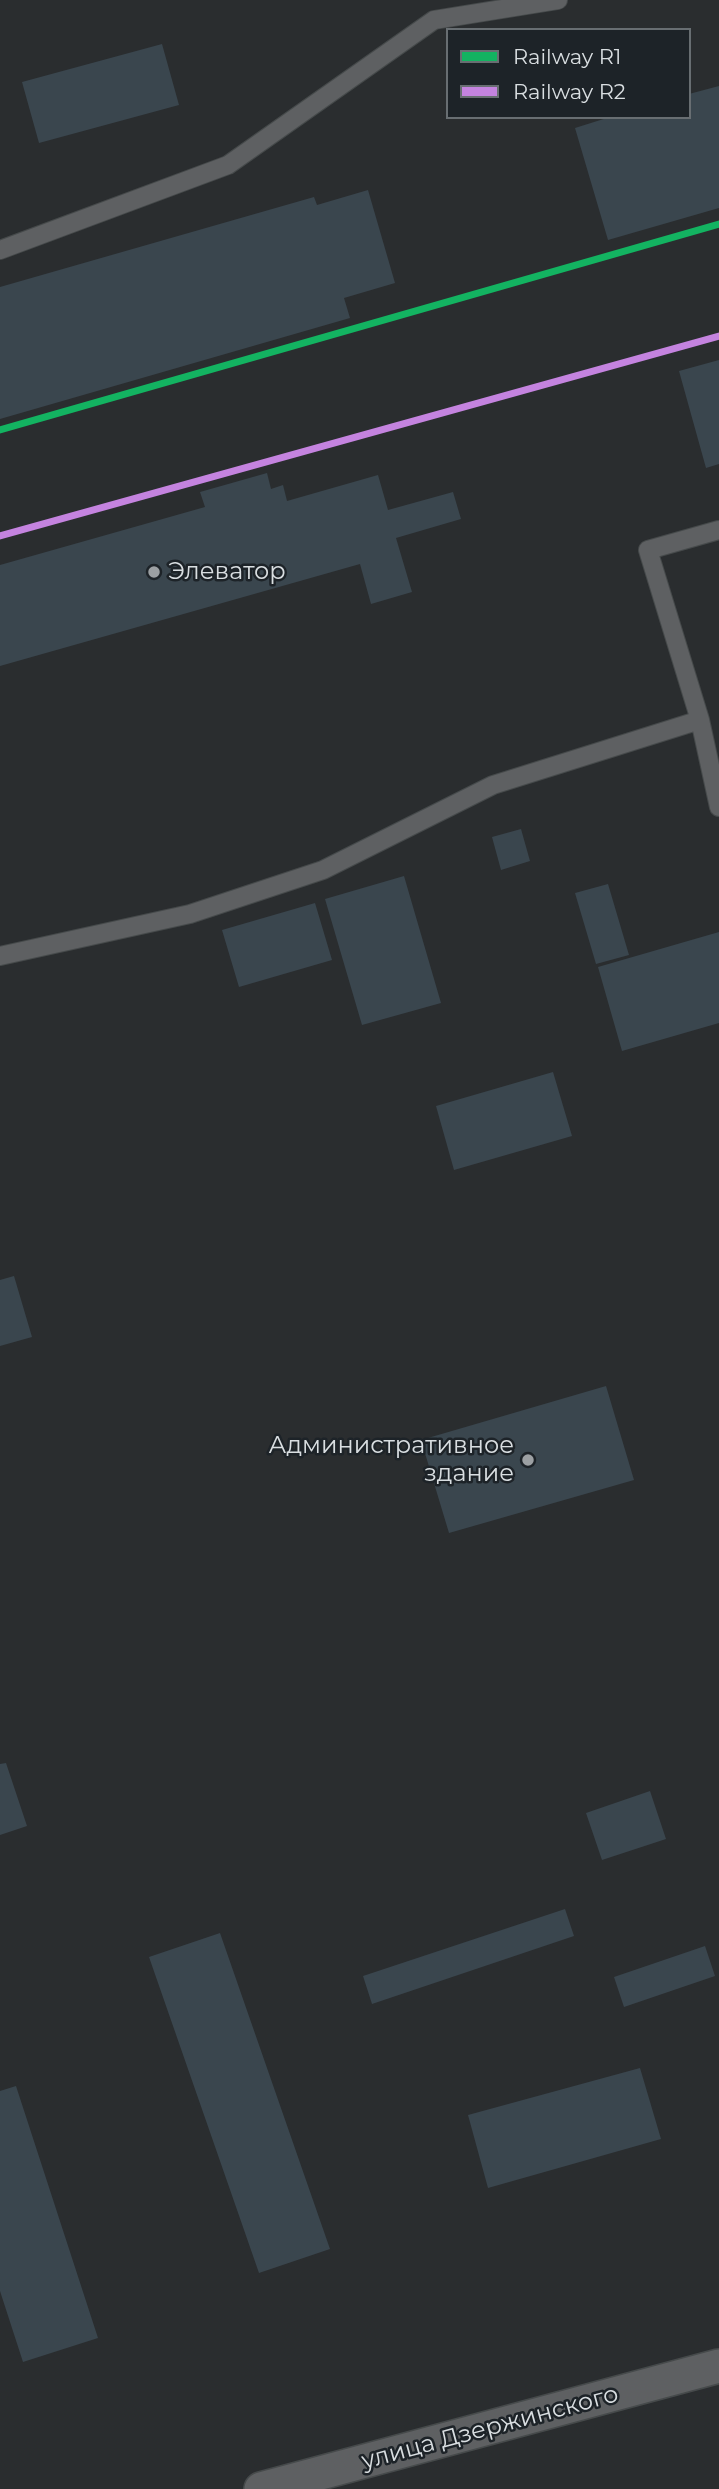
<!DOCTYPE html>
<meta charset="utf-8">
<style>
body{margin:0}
#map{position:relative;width:719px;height:2489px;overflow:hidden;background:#2a2d2f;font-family:Montserrat,sans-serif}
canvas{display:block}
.legend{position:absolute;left:446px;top:28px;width:245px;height:91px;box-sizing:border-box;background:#1d2328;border:2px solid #686e72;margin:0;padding:9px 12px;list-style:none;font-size:21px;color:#d9dee1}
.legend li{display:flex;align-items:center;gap:14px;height:35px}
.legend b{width:35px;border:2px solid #686e72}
</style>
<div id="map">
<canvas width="719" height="2489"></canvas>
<ul class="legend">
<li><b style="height:9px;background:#13b361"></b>Railway R1</li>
<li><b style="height:9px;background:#c483df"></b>Railway R2</li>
</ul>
</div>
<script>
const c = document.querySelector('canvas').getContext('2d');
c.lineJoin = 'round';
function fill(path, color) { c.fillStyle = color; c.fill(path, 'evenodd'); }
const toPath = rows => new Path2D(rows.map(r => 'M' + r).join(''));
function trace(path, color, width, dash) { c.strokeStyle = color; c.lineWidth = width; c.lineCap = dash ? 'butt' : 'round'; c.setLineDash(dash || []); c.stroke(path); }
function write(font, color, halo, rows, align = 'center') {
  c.font = font + ' Montserrat,sans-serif'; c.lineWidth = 5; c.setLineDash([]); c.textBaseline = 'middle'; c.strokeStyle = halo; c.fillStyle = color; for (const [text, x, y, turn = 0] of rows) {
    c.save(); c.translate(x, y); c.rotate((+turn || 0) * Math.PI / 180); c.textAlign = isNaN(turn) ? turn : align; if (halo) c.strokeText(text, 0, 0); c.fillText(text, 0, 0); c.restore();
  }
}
fill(toPath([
 [162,44,179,105,39,143,22,82],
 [719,86,719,208,608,240,575,128,610,117,689,117,689,94],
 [368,190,395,283,344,298,350,318,0,419,0,287,314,197,317,205],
 [719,360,719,464,706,468,679,371],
 [267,473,271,489,283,485,287,501,378,475,388,510,453,492,461,519,396,538,412,592,371,604,360,564,0,666,0,565,205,507,200,492],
 [521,829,530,861,501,870,492,837],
 [404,876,441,1003,362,1025,325,899],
 [608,884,629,955,596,964,575,893],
 [315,903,332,960,239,987,222,930],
 [719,932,719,1023,622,1051,598,967],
 [553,1072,572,1136,454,1170,436,1106],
 [14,1276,32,1337,0,1346,0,1280],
 [606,1386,634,1480,449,1533,421,1440],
 [6,1763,27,1826,0,1835,0,1764],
 [650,1791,666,1839,602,1860,586,1813],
 [565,1909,574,1936,372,2004,363,1976],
 [220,1933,330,2249,259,2273,149,1957],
 [705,1946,715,1976,624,2007,614,1977],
 [640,2068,661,2139,488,2188,468,2115],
 [16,2086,98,2338,23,2362,0,2291,0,2091]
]), '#3a464e');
const lane = toPath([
 [0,250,228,165,434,20,558,0],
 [719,530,648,550,700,720,719,807],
 [0,956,190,914,323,870,493,785,700,720]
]);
const street = toPath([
 [261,2489,719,2366]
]);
trace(lane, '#464a4b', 20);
trace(street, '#464a4b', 36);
trace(lane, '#5e6062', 18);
trace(street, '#5e6062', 33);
trace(toPath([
 [0,430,719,224]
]), '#13b361', 7);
trace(toPath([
 [0,536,719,336]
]), '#c483df', 7);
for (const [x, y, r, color] of [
 [154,572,7,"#9ca0a3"],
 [528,1460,7,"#9ca0a3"]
]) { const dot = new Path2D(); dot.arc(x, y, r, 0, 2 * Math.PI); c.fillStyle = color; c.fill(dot); trace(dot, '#1d2328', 2.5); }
write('24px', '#d9dee1', '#1d2328', [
 ["Элеватор",168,572],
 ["Административное",514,1446,"right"],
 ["здание",514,1474,"right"]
], 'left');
write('24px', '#d9dee1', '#1d2328', [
 ["улица Дзержинского",490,2428,-15]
]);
</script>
